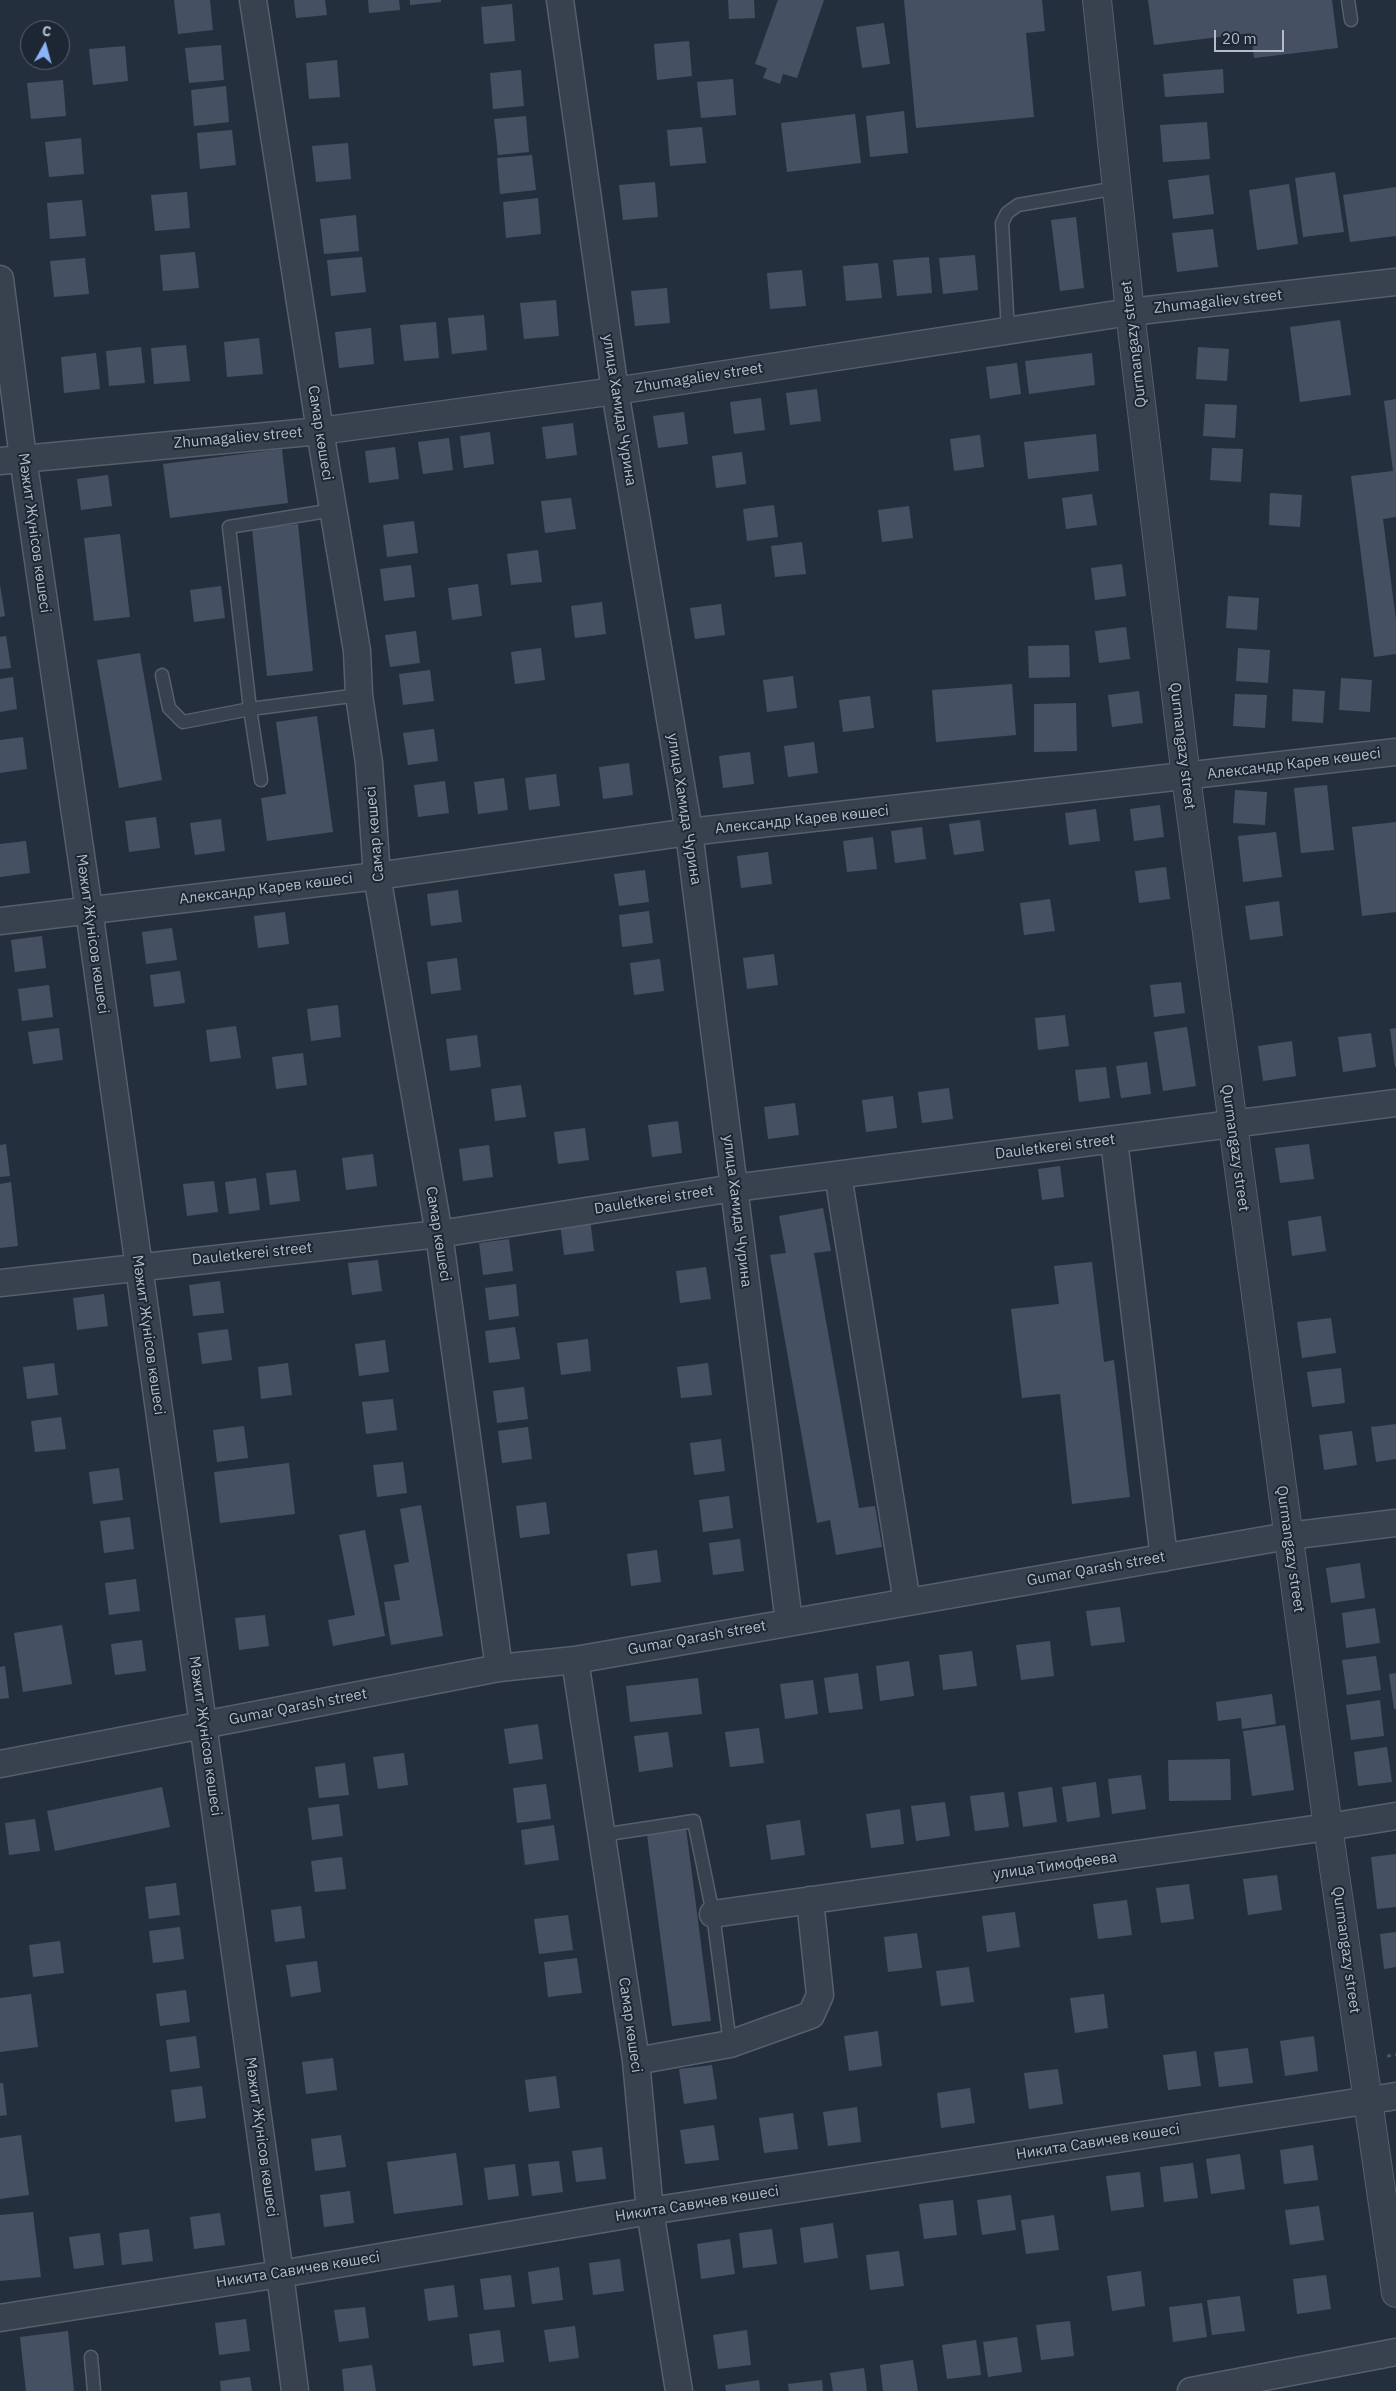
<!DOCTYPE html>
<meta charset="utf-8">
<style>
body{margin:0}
#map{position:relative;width:1396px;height:2391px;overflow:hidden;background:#242f3e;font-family:"IBM Plex Sans",sans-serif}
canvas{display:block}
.north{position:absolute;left:20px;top:20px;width:50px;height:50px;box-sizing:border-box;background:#1d2633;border:1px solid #59626f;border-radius:50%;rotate:7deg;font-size:14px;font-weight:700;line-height:20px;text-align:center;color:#b4bcc9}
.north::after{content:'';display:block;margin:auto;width:18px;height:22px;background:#8ab4f8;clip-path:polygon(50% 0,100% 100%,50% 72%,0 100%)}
.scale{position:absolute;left:1214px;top:30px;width:70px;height:22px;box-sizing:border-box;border:2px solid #b4bcc9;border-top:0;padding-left:6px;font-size:15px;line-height:18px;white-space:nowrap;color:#b4bcc9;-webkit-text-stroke:4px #1d2633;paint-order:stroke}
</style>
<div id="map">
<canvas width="1396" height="2391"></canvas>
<div class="north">С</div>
<div class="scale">20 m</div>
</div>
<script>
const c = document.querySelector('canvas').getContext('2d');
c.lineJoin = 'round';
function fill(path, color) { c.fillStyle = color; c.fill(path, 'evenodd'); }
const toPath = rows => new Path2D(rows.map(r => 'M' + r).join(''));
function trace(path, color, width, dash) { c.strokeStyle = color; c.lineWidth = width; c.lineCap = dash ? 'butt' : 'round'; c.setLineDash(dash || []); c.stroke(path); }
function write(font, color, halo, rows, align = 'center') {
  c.font = font + ' "IBM Plex Sans",sans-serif'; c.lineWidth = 4; c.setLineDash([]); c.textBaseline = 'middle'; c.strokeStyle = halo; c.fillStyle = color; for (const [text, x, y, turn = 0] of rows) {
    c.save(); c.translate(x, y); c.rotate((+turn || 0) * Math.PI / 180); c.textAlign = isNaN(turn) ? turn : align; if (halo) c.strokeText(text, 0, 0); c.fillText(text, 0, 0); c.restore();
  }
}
fill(toPath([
 [174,0,210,0,213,30,178,34],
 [294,0,325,0,327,15,296,18],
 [368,0,399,0,400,10,369,13],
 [410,0,441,0,441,2,410,5],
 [728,0,754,0,755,18,729,19],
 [778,0,824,0,797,78,783,74,780,84,763,78,767,68,755,64],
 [904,0,1042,0,1045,31,1026,33,1034,117,916,128],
 [1148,0,1332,0,1338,48,1254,58,1251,33,1154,45],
 [512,4,515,41,484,44,481,7],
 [884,23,890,64,862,68,856,27],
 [689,41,692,76,657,80,654,44],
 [221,45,224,80,189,83,185,48],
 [125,46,128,81,93,85,89,49],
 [337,60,340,97,309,99,306,63],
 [1223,69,1224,93,1165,97,1163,74],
 [521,70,524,106,493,109,490,73],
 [733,79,736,115,701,118,697,82],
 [63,80,66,116,31,119,27,83],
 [226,86,229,122,194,126,191,90],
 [904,111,908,153,870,157,866,116],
 [855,114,861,163,787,172,781,123],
 [526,116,529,152,498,155,494,119],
 [1207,122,1210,159,1163,162,1160,125],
 [702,127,706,163,670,166,667,130],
 [232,130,236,165,200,169,197,133],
 [81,138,84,174,49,177,45,142],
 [348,143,351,179,316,182,312,146],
 [532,155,536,190,500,194,497,158],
 [1335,172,1344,232,1303,237,1295,178],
 [1209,175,1214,214,1173,219,1168,180],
 [655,182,658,217,623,220,619,185],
 [1289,184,1298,244,1257,250,1249,190],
 [1396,187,1396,236,1350,242,1343,195],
 [187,192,190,228,155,231,151,195],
 [538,198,541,234,506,238,503,202],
 [82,200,86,236,50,239,47,203],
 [356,215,359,251,324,254,320,219],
 [1076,217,1084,288,1060,291,1051,220],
 [1213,229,1218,267,1177,272,1172,233],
 [195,252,199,288,163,291,160,255],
 [975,255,978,290,943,294,939,258],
 [362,257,366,292,331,296,327,260],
 [929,257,932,293,897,296,893,260],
 [85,258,89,294,54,297,50,261],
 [878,263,882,298,846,301,843,266],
 [802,270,806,306,770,309,767,273],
 [667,288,670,323,635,326,631,291],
 [556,300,559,336,524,339,520,303],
 [484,315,487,350,452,354,448,318],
 [1340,320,1351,395,1300,402,1290,327],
 [436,322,439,358,404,361,400,325],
 [371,328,374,364,339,368,335,332],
 [259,338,263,374,227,377,224,342],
 [186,345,190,381,154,384,151,348],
 [141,347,145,383,109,386,106,351],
 [1198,347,1229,349,1227,381,1196,379],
 [96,353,100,389,64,393,61,357],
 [1092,353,1095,385,1029,394,1025,361],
 [1017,363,1021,394,990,399,986,367],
 [817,389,821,421,790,425,786,393],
 [761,398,765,430,734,434,730,402],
 [1396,399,1396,517,1383,519,1396,620,1396,654,1374,657,1351,476,1393,471,1384,401],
 [1205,404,1237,405,1235,438,1203,436],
 [684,412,688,444,658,448,653,416],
 [573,423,577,455,546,459,542,427],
 [490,432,494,464,464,468,460,436],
 [1096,434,1099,471,1028,479,1024,442],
 [980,435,984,467,954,471,950,439],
 [449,438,453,470,423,474,418,442],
 [395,447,399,479,369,483,365,451],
 [1212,448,1243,449,1241,482,1210,480],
 [282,449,288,503,170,518,163,464],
 [742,452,746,484,716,488,712,456],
 [108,475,112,506,81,510,77,479],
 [1270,493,1302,495,1300,527,1269,525],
 [1092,494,1097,525,1066,529,1062,498],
 [571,498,576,529,545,533,541,501],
 [774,505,778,537,747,541,743,509],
 [909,506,913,538,882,542,878,510],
 [414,521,418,553,387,557,383,525],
 [298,524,313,671,267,676,252,529],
 [120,534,130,617,94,621,84,538],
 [802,542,806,574,775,577,771,546],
 [538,550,542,582,511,585,507,554],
 [1122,564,1126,596,1095,600,1091,568],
 [411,565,415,597,384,601,380,569],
 [478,584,482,616,452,620,448,588],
 [0,585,5,616,0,617],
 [221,586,225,618,194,622,190,590],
 [1228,596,1259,598,1257,630,1226,628],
 [602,602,606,634,575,638,571,606],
 [721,604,725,635,695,639,690,608],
 [1126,627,1130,659,1099,663,1095,631],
 [416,631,420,663,390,667,385,635],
 [6,636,11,668,0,669,0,637],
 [1069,645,1070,677,1029,678,1028,646],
 [541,648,545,680,515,684,511,652],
 [1238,648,1270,650,1268,683,1236,681],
 [140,653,162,780,119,788,97,660],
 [430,670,434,701,403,705,399,674],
 [793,676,797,708,767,712,763,680],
 [13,677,17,709,0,712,0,679],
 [1341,678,1372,680,1370,712,1339,710],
 [1012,684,1016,735,936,742,932,690],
 [1293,689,1325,691,1323,723,1292,721],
 [1139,691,1143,723,1112,727,1108,695],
 [1235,694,1267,695,1265,728,1233,726],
 [870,696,874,728,843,732,839,700],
 [1076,703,1077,751,1034,752,1034,704],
 [317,716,333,832,267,841,261,798,286,794,276,722],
 [434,729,438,761,408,765,403,733],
 [23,737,27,769,0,773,0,740],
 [814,742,818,773,788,777,784,746],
 [750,752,754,784,723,788,719,756],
 [629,763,633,795,603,799,599,767],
 [556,774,560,806,529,810,525,778],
 [504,778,508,810,478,814,474,782],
 [445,781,449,813,418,817,414,785],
 [1327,785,1334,850,1301,853,1294,788],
 [1235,790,1267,792,1265,825,1233,823],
 [1160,805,1164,837,1134,841,1130,809],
 [1096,809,1100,841,1069,845,1065,813],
 [156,817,160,848,129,852,125,821],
 [221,819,225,851,195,855,190,823],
 [980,820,984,851,954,855,949,824],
 [1396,822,1396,912,1362,916,1352,827],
 [922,827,926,859,895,863,891,831],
 [1276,832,1282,877,1243,882,1238,836],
 [873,837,877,869,847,872,843,841],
 [26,841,30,873,0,877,0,844],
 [768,852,772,884,741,888,737,856],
 [1166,867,1170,899,1139,903,1135,871],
 [645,870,649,902,619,906,614,874],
 [458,890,462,922,431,926,427,894],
 [1050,899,1055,931,1024,935,1020,903],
 [1279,901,1283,936,1250,940,1245,906],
 [649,911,653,943,622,947,619,915],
 [285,912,289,944,258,948,254,916],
 [172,928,177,960,146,964,142,932],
 [42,936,46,968,15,972,11,940],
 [774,954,778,985,747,989,743,958],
 [457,958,461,990,431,994,427,962],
 [660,959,664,991,634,995,630,963],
 [180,971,185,1003,154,1007,150,975],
 [1181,982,1185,1013,1154,1017,1150,985],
 [49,985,53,1017,22,1021,18,989],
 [338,1005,341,1037,311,1041,307,1009],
 [1065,1015,1069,1046,1038,1050,1035,1018],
 [236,1026,241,1058,210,1062,206,1030],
 [1187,1027,1196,1086,1163,1091,1154,1032],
 [59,1028,63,1060,33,1064,28,1032],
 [1396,1028,1396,1067,1395,1067,1390,1029],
 [1371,1033,1376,1067,1343,1072,1338,1037],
 [477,1035,481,1067,450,1071,446,1039],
 [1292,1041,1296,1076,1263,1081,1258,1046],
 [303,1053,307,1085,276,1089,272,1057],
 [1147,1062,1151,1094,1121,1098,1116,1066],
 [1106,1067,1110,1098,1079,1102,1075,1070],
 [521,1085,526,1117,495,1121,491,1089],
 [949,1088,953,1119,922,1123,918,1092],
 [893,1096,897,1128,866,1132,862,1100],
 [795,1103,799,1135,768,1139,764,1107],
 [678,1121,682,1153,652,1157,648,1125],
 [585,1128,589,1160,558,1164,554,1132],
 [6,1144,10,1176,0,1177,0,1145],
 [1309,1144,1314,1179,1280,1183,1275,1148],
 [489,1145,493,1177,463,1181,459,1149],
 [373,1154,377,1186,346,1190,342,1158],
 [1060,1166,1064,1197,1042,1200,1038,1169],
 [296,1170,300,1201,270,1205,266,1173],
 [256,1178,260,1210,229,1214,225,1182],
 [214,1181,218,1212,187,1216,183,1184],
 [11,1182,18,1246,0,1248,0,1184],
 [823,1208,831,1251,814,1253,859,1508,875,1506,882,1547,836,1555,830,1520,817,1523,770,1255,786,1253,779,1216],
 [1321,1216,1326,1251,1292,1256,1288,1221],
 [590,1219,594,1251,564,1255,560,1223],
 [509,1239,513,1271,483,1275,479,1243],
 [378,1260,382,1291,352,1295,348,1263],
 [1092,1262,1104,1362,1114,1360,1130,1497,1072,1504,1060,1394,1022,1398,1011,1309,1059,1304,1054,1266],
 [706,1267,711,1299,680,1303,676,1271],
 [220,1281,224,1313,193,1316,189,1285],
 [516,1284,519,1316,489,1320,485,1288],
 [104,1294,108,1326,77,1330,73,1298],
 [1331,1318,1336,1353,1302,1358,1297,1322],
 [515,1327,520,1359,489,1363,485,1331],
 [228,1329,232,1360,202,1364,198,1333],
 [588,1339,591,1371,561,1375,557,1343],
 [385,1340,389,1372,359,1376,355,1344],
 [54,1363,58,1395,27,1399,23,1367],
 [288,1363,292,1395,261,1399,258,1367],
 [708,1363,712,1395,681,1398,677,1367],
 [1341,1368,1345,1403,1312,1407,1307,1372],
 [524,1387,528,1419,497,1423,493,1391],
 [393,1399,397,1430,366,1434,362,1402],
 [61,1417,66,1449,35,1452,31,1421],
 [1396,1424,1396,1459,1376,1462,1371,1427],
 [244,1426,248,1458,217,1462,213,1430],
 [528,1427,532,1459,502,1463,498,1431],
 [1352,1431,1357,1465,1324,1470,1319,1435],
 [721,1439,725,1471,694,1475,690,1443],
 [403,1462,407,1493,377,1497,373,1465],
 [289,1463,295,1514,220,1523,214,1472],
 [119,1468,123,1500,93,1504,89,1472],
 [729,1496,733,1528,703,1532,699,1500],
 [546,1502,550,1534,520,1538,516,1506],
 [421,1505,443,1636,391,1645,384,1602,400,1600,394,1565,409,1562,400,1509],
 [130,1517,134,1549,104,1553,100,1521],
 [365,1530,385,1636,333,1646,328,1620,355,1615,339,1535],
 [740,1539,744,1571,713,1575,709,1543],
 [657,1550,661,1582,631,1586,627,1554],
 [1360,1563,1365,1598,1331,1603,1326,1568],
 [136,1579,140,1611,109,1615,105,1583],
 [1120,1607,1125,1642,1091,1646,1086,1611],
 [1375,1608,1380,1643,1346,1648,1342,1613],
 [265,1615,269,1646,239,1650,235,1618],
 [62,1625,72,1684,23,1692,14,1633],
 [142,1640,146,1671,115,1675,111,1644],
 [1050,1641,1054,1676,1021,1680,1016,1645],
 [972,1651,977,1686,943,1690,939,1655],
 [1376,1656,1381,1690,1347,1695,1342,1660],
 [909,1661,914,1696,880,1701,876,1666],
 [5,1666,9,1698,0,1699,0,1667],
 [858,1673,863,1709,829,1713,824,1678],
 [1396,1673,1396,1709,1394,1709,1389,1674],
 [698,1678,702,1714,630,1722,626,1686],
 [813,1680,818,1714,785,1719,780,1684],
 [1272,1694,1276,1724,1242,1729,1241,1718,1218,1721,1216,1702],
 [1380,1700,1384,1736,1351,1740,1346,1705],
 [538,1724,543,1759,509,1764,504,1729],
 [1285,1725,1294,1790,1252,1796,1243,1731],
 [759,1728,764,1763,730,1767,725,1732],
 [668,1732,673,1767,639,1772,634,1736],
 [1387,1747,1392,1782,1358,1786,1354,1752],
 [404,1753,408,1785,378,1789,373,1757],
 [1230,1759,1231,1800,1169,1801,1168,1760],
 [345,1763,349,1795,319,1798,315,1767],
 [1141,1775,1146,1809,1112,1814,1108,1779],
 [1096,1782,1100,1817,1067,1822,1062,1787],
 [546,1784,551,1819,517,1823,513,1788],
 [162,1787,170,1827,55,1851,47,1811],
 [1052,1787,1057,1822,1023,1827,1018,1792],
 [1004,1792,1009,1827,975,1831,970,1796],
 [945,1802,950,1836,916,1841,911,1806],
 [339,1804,343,1836,312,1840,308,1808],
 [900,1809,904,1844,871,1848,866,1814],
 [35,1819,40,1851,9,1855,5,1823],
 [800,1820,805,1855,771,1860,766,1825],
 [554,1825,559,1860,525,1865,521,1830],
 [686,1828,711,2021,672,2026,647,1835],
 [1396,1854,1396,1907,1377,1909,1371,1857],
 [342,1857,346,1889,315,1892,311,1861],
 [1277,1875,1282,1910,1248,1915,1243,1879],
 [176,1883,180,1915,149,1919,145,1887],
 [1189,1884,1194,1919,1161,1923,1156,1888],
 [1127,1900,1132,1935,1098,1939,1093,1904],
 [301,1906,305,1938,275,1942,271,1910],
 [1015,1912,1020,1947,987,1952,982,1916],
 [568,1915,573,1950,539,1954,534,1919],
 [180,1927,184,1959,153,1963,149,1931],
 [1396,1932,1396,1967,1384,1969,1380,1934],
 [917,1933,922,1968,888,1972,884,1937],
 [60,1941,64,1973,33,1977,29,1945],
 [577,1958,582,1993,548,1997,544,1962],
 [317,1961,321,1992,291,1997,286,1965],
 [969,1967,974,2002,941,2006,936,1971],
 [186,1990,190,2022,160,2026,156,1994],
 [31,1994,38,2047,0,2052,0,1998],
 [1104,1994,1108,2028,1075,2033,1070,1998],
 [878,2031,882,2066,849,2071,844,2036],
 [196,2036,200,2068,170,2072,166,2040],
 [1314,2036,1318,2071,1285,2076,1280,2041],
 [1248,2048,1253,2083,1219,2087,1214,2052],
 [1196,2051,1201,2086,1168,2090,1163,2055],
 [333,2058,337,2090,306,2094,302,2062],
 [712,2065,717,2099,684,2104,679,2069],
 [1058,2069,1063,2104,1029,2109,1024,2073],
 [556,2076,560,2108,529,2112,525,2080],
 [0,2083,3,2083,7,2115,0,2116],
 [202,2086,206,2118,175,2122,171,2090],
 [970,2088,975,2123,941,2128,937,2093],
 [857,2107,861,2142,828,2146,823,2112],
 [793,2113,798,2149,764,2153,759,2118],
 [714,2125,719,2160,685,2164,680,2130],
 [21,2135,29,2195,0,2199,0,2138],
 [341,2135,346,2167,315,2171,311,2139],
 [1313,2145,1318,2180,1284,2184,1280,2150],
 [602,2147,606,2179,576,2182,572,2151],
 [456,2153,463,2205,394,2214,387,2162],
 [1240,2154,1245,2189,1211,2194,1206,2159],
 [559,2161,563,2192,532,2196,528,2164],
 [1193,2163,1198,2198,1164,2202,1160,2167],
 [515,2164,519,2196,488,2200,484,2168],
 [1140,2172,1144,2207,1111,2211,1106,2176],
 [350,2191,354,2223,324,2227,320,2195],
 [1011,2195,1016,2230,982,2235,977,2200],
 [953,2200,957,2235,924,2239,919,2204],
 [1319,2206,1324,2240,1290,2245,1285,2210],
 [33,2212,41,2277,0,2281,0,2215],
 [220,2213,225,2245,194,2249,190,2217],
 [1054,2215,1059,2250,1026,2254,1021,2220],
 [833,2223,838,2258,804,2263,800,2228],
 [149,2229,153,2261,122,2265,119,2233],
 [772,2229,777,2264,743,2268,739,2233],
 [100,2233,104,2265,74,2269,69,2237],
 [730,2239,735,2274,701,2279,697,2244],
 [899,2251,904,2286,870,2290,866,2255],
 [620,2259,624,2291,593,2295,589,2263],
 [559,2267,563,2300,532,2304,528,2272],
 [1141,2271,1145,2306,1112,2311,1107,2276],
 [511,2275,515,2307,484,2310,480,2279],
 [1326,2275,1331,2309,1297,2314,1293,2279],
 [454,2285,458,2317,428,2321,424,2289],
 [1240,2296,1245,2331,1212,2335,1207,2300],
 [1202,2303,1207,2337,1173,2342,1169,2307],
 [365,2307,369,2338,339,2342,334,2310],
 [246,2319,250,2351,219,2355,215,2323],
 [1070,2321,1074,2356,1041,2360,1036,2325],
 [575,2326,579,2358,549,2362,544,2330],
 [500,2330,504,2362,473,2366,469,2334],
 [747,2330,751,2365,718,2369,713,2335],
 [68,2331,74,2391,26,2391,20,2337],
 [1017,2337,1022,2372,988,2377,983,2342],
 [976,2340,981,2375,947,2379,942,2345],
 [913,2360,918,2391,883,2391,880,2365],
 [372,2365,376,2391,344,2391,342,2369],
 [864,2368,867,2391,833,2391,830,2373],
 [250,2377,252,2391,221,2391,220,2381],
 [759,2380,760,2391,726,2391,725,2385],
 [822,2380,823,2391,789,2391,788,2384]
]), '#455162');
const service = toPath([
 [1348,0,1351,20],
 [1008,331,1002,223,1007,213,1018,205,1117,188],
 [162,675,169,708,183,722,250,709,359,695],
 [261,780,250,709,229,527,333,510],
 [602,1835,694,1821,713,1914,730,2044],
 [91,2357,94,2391]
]);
const minor = toPath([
 [253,0,320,431,357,651,359,695,369,763,377,876,439,1234,499,1668],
 [560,0,615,391,689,832,789,1622],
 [0,279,23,458,89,910,280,2274,295,2391],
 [0,461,320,431,615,391,1130,312,1396,282],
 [0,921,377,876,689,832,1396,752],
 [1114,1140,1164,1558],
 [838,1175,907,1602],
 [0,1283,439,1234,734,1188,1396,1103],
 [575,1660,636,2061,650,2211,679,2391],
 [0,1764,499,1668,575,1660,1288,1536,1396,1523],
 [713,1914,1328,1827,1396,1816],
 [636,2061,730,2044,811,2015,820,1995,810,1900],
 [0,2318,280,2274,650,2211,1396,2096],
 [1191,2391,1396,2352]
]);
const tertiary = toPath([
 [1097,0,1130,312,1186,777,1328,1827,1396,2293]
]);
trace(service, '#565f6c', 15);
trace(minor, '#565f6c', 29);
trace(tertiary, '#565f6c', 30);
trace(toPath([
 [1387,2056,1396,2055]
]), '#44595c', 3, [4, 4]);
trace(service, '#38414e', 12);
trace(minor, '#38414e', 26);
trace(tertiary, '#38414e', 28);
write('15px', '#b4bcc9', '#1d2633', [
 ["Zhumagaliev street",1218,302,-6],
 ["Qurmangazy street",1134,344,-97],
 ["Zhumagaliev street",699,378,-9],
 ["улица Хамида Чурина",619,410,81],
 ["Самар көшесі",320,433,81],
 ["Zhumagaliev street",238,438,-5],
 ["Мәжит Жүнісов көшесі",34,533,82],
 ["Qurmangazy street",1182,746,83],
 ["Александр Карев көшесі",1294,764,-7],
 ["улица Хамида Чурина",684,809,81],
 ["Александр Карев көшесі",802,820,-6],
 ["Самар көшесі",375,834,-95],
 ["Александр Карев көшесі",266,889,-7],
 ["Мәжит Жүнісов көшесі",92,934,82],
 ["Dauletkerei street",1055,1147,-7],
 ["Qurmangazy street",1235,1148,82],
 ["Dauletkerei street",654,1200,-9],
 ["улица Хамида Чурина",737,1211,83],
 ["Самар көшесі",438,1234,81],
 ["Dauletkerei street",252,1254,-6],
 ["Мәжит Жүнісов көшесі",148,1335,82],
 ["Qurmangazy street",1290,1549,82],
 ["Gumar Qarash street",1096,1569,-10],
 ["Gumar Qarash street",697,1638,-10],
 ["Gumar Qarash street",298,1707,-11],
 ["Мәжит Жүнісов көшесі",205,1736,82],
 ["улица Тимофеева",1055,1866,-8],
 ["Qurmangazy street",1346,1950,82],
 ["Самар көшесі",630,2025,82],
 ["Мәжит Жүнісов көшесі",261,2137,82],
 ["Никита Савичев көшесі",1098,2142,-9],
 ["Никита Савичев көшесі",697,2204,-9],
 ["Никита Савичев көшесі",298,2270,-9]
]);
</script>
